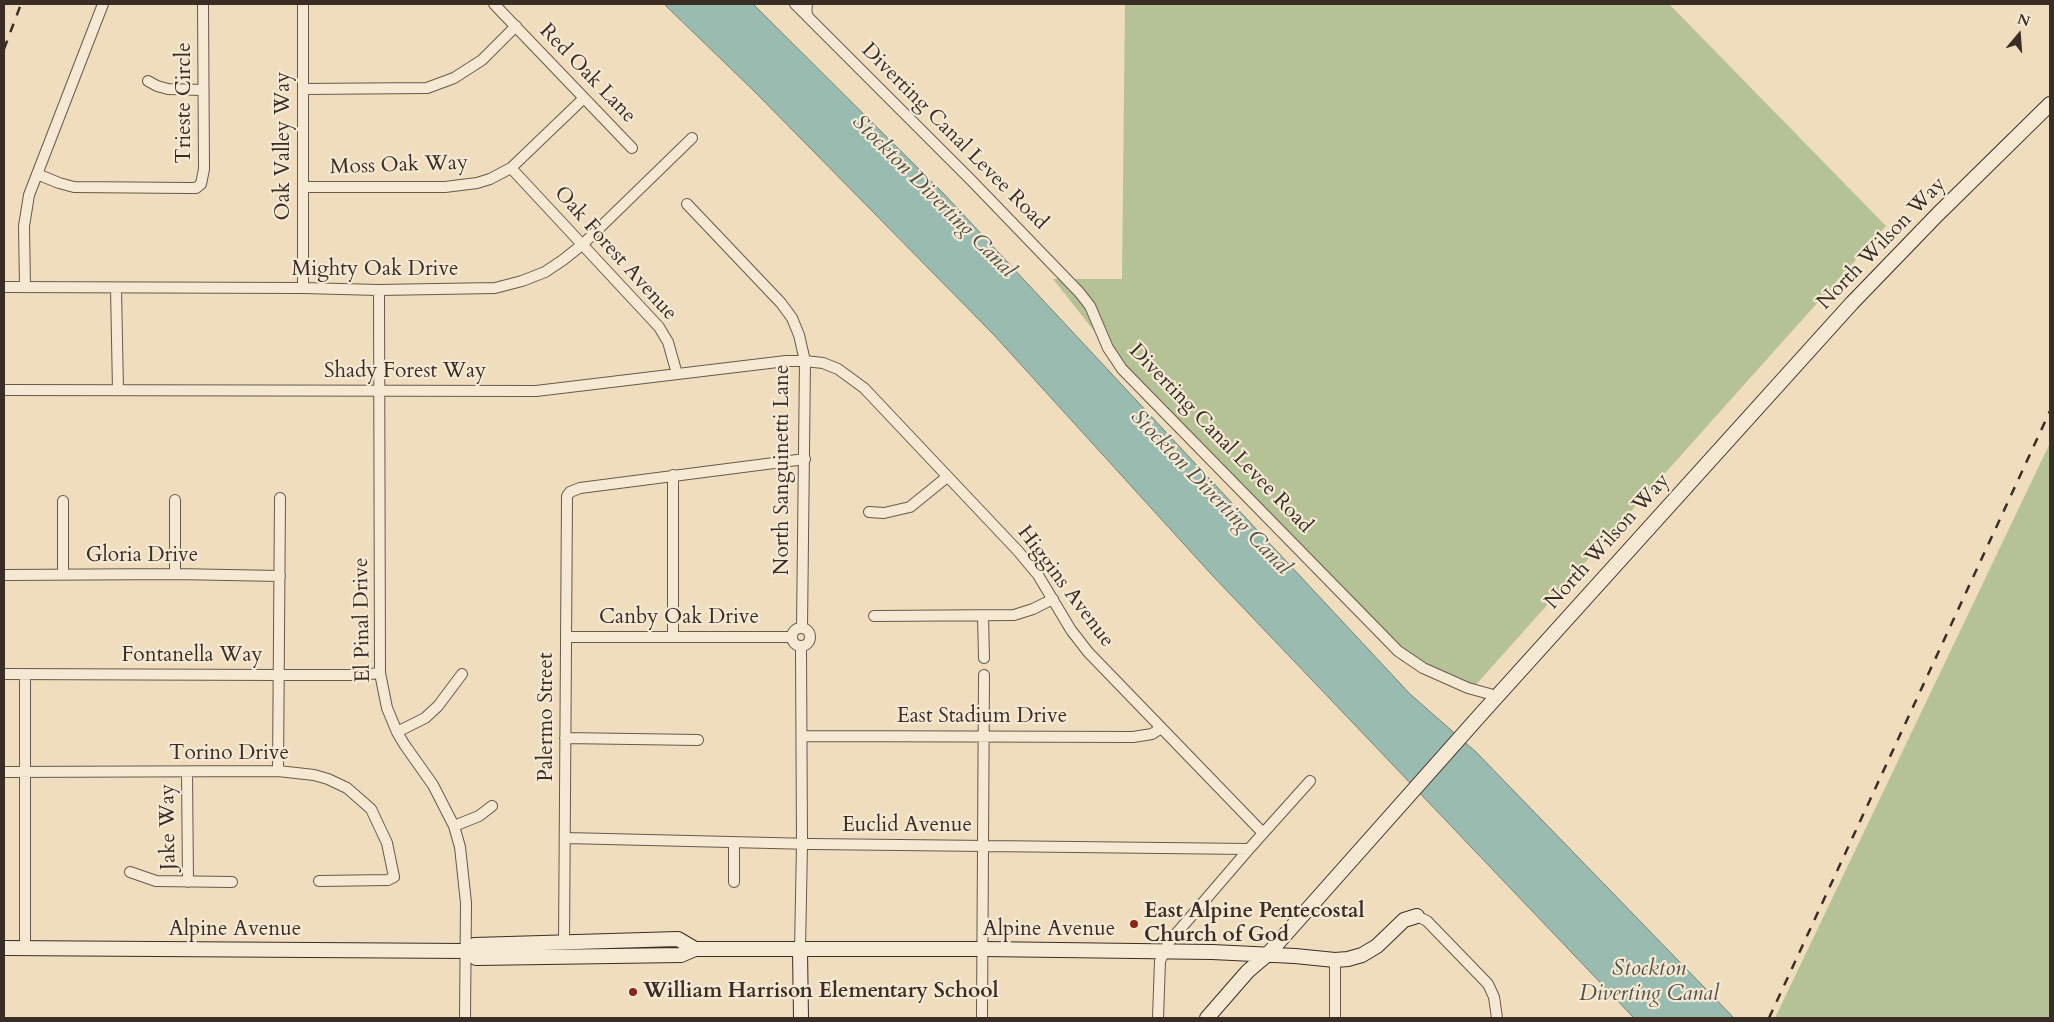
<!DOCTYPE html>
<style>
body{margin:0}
#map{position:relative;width:2054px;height:1022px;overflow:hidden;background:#efddbd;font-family:Cardo,serif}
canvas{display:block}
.frame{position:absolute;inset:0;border:5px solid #3a2d26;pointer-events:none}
.north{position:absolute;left:1994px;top:10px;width:50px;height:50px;-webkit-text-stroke:4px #f5e9d4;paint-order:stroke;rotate:18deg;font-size:14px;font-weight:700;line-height:20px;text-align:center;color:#3a2d26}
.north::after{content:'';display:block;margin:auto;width:18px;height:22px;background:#3a2d26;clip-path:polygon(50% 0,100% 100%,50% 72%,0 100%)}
</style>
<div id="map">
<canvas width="2054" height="1022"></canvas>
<div class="frame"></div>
<div class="north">N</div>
</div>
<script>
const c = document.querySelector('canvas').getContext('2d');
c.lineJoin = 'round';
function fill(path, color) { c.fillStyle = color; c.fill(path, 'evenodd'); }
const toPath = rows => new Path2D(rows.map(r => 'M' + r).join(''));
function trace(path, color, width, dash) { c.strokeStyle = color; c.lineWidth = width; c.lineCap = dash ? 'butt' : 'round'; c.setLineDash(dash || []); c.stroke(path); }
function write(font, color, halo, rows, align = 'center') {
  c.font = font + ' Cardo,serif'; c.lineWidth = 4.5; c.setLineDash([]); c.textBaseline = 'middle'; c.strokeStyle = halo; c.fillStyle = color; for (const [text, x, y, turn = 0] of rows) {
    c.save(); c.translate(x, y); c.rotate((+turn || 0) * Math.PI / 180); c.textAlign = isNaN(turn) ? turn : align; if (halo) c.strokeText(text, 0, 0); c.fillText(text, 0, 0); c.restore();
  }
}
fill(toPath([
 [1125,4,1669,4,1886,226,1472,689,1400,660,1110,351,1053,279,1122,279],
 [2050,443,2050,1018,1775,1018]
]), '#b4c295');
const water = toPath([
 [664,4,753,4,944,194,1410,694,1476,752,1734,1018,1634,1018,1211,574,994,335,754,91,664,4]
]);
fill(water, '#9abcb0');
trace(water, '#748379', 1);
const street = toPath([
 [494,4,632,148],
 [795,4,804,13,807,13],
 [807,4,806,15,971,180,1079,292,1090,306,1108,348,1122,369,1398,651,1423,668,1468,688,1497,696],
 [148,81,157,86,168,89,202,90],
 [303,89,427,88,454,78,482,60,516,26],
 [511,168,659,327,668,342,677,374],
 [37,174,59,183,74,187,189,188,196,188,201,184,204,169,203,4],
 [304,187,445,187,477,183,490,179,511,168,584,98],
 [687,204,781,303,792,318,799,335,805,361,802,628],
 [4,287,303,288,379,290,495,288,522,281,545,272,563,260,583,244,692,138],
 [25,287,24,226,29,195,103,4],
 [303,288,303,4],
 [116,289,118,390],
 [379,290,380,673,387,708,397,732,404,744,433,785,454,826,460,847,466,903,465,1018],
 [4,390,536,391,786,361,805,361,823,363,838,369,864,388,1018,551,1038,575,1071,630,1088,652,1263,833],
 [175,500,175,574],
 [869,512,884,513,910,507,947,477],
 [63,574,63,501],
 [4,575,175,574,280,576],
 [874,616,1014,615,1033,609,1053,599],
 [983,616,984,658],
 '792 637a9 9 0 1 1 18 0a9 9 0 1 1-18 0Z',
 [567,637,791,637],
 [673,637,673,475],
 [4,674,279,675,359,675,380,673],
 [397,732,425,718,438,706,462,674],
 [802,736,1133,737,1152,734,1161,728],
 [565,738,698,740],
 [278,771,280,498],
 [4,772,278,771,314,775,328,779,347,788,371,809,387,843,394,877,388,880,319,881],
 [187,772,188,882],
 [454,826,479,816,492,806],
 [566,838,812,844,1249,849],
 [734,843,734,882],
 [130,872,156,881,232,882],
 [1417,916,1427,921,1488,984,1494,997,1497,1018],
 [564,943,567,496,570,492,580,488,805,459],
 [25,948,25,675],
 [800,950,802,844,801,647],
 [982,1018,984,675],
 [1158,1018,1160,961,1169,942,1249,849,1310,781],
 [1335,1018,1335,960]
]);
const secondary = toPath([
 [4,948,466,951,476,958,681,955,695,949,983,949,1212,952,1295,956,1335,960,1348,959,1362,955,1377,946,1404,920,1417,916],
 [800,950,801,1018],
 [466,951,474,945,678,939,695,949],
 [1207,1018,1248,971,1268,954,1482,713,1852,303,1938,214,2050,104]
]);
trace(street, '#67594c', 12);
trace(secondary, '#3a2d26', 16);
trace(street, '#f5e9d4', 10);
trace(secondary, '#f5e9d4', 14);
trace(toPath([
 [4,49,21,4],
 [1769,1018,2050,411]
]), '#3a2d26', 2.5, [9, 9]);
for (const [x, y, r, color] of [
 [1134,924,5,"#8f2418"],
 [633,992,5,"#8f2418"]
]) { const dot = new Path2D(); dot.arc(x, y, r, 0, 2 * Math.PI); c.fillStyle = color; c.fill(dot); trace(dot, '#f5e9d4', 2); }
write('21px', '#3a2d26', '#f5e9d4', [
 ["Red Oak Lane",587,74,46],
 ["Trieste Circle",185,103,-90],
 ["Diverting Canal Levee Road",954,137,45],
 ["Oak Valley Way",284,146,-90],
 ["Moss Oak Way",399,166,-2],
 ["North Wilson Way",1882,244,-46],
 ["Oak Forest Avenue",615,254,48],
 ["Mighty Oak Drive",375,270],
 ["Shady Forest Way",405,372],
 ["Diverting Canal Levee Road",1220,439,46],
 ["North Sanguinetti Lane",783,470,-90],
 ["North Wilson Way",1608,542,-48],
 ["Gloria Drive",142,556],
 ["Higgins Avenue",1065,587,53],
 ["Canby Oak Drive",679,618],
 ["El Pinal Drive",363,620,-91],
 ["Fontanella Way",192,656],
 ["Palermo Street",547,717,-90],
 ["East Stadium Drive",982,717],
 ["Torino Drive",229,754],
 ["Euclid Avenue",907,826],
 ["Jake Way",169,827,-91],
 ["Alpine Avenue",235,930],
 ["Alpine Avenue",1049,930]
]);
write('bold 21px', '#3a2d26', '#f5e9d4', [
 ["East Alpine Pentecostal",1144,912],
 ["Church of God",1144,936],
 ["William Harrison Elementary School",643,992]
], 'left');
write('italic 22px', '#525148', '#f5e9d4', [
 ["Stockton Diverting Canal",933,197,45],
 ["Stockton Diverting Canal",1210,493,46],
 ["Stockton",1649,970],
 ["Diverting Canal",1649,995]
]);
</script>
